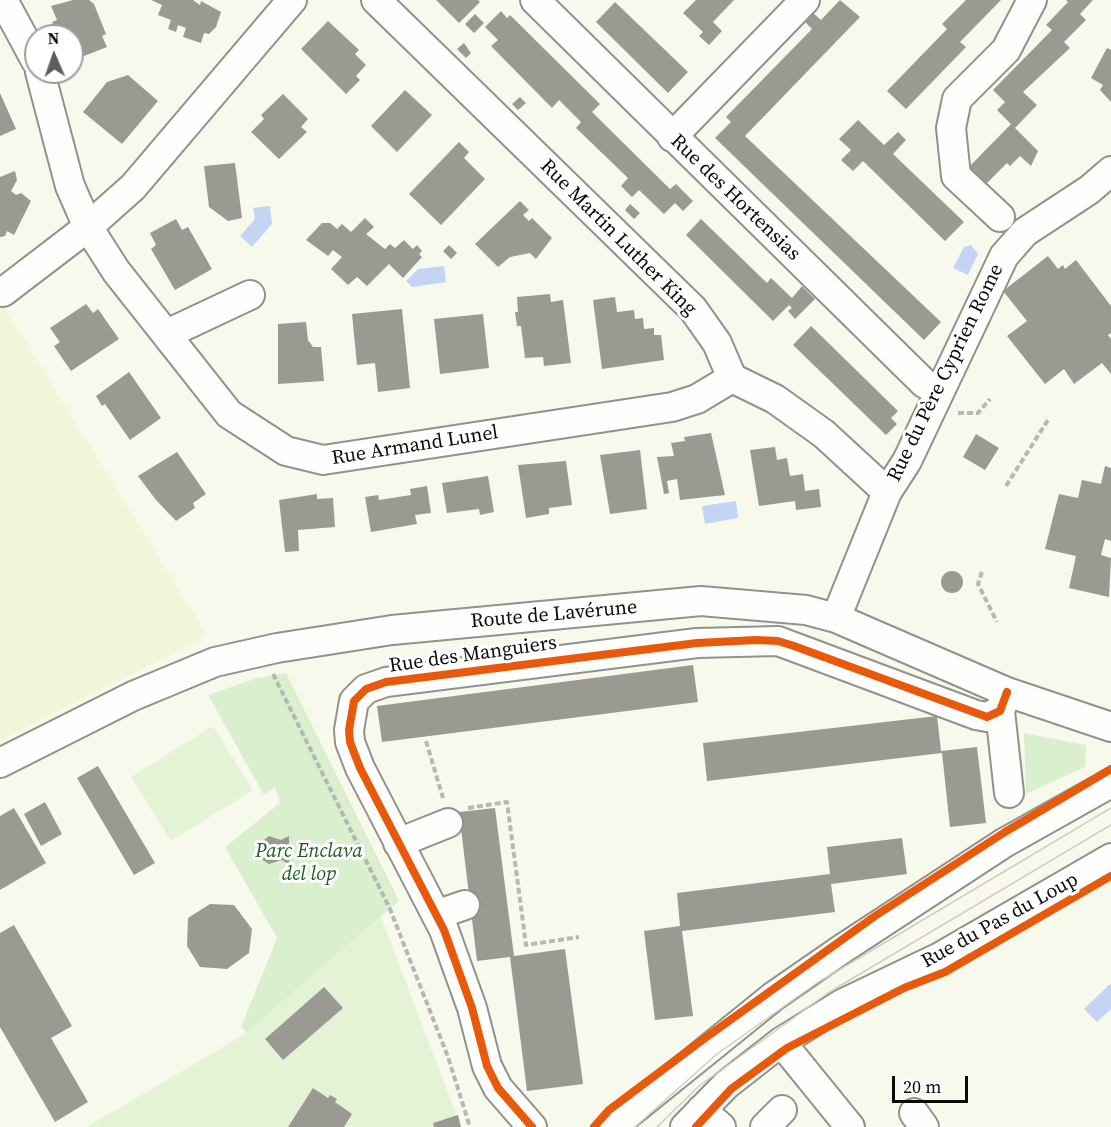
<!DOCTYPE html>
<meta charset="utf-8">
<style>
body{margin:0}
#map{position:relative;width:1111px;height:1127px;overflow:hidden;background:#f8f9ed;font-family:"Source Serif 4",serif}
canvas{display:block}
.north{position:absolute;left:24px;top:24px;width:60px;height:60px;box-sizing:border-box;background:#fff;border:2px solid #9d9d9d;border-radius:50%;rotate:358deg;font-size:16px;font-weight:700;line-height:24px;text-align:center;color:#0a0a0a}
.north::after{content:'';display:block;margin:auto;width:21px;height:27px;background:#5d5e59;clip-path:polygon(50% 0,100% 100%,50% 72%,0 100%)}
.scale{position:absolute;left:892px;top:1076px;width:76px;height:27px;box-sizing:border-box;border:3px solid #0a0a0a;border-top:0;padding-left:8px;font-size:18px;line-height:21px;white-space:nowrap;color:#0a0a0a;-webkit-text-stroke:4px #fff;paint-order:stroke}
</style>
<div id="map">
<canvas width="1111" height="1127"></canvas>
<div class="north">N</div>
<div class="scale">20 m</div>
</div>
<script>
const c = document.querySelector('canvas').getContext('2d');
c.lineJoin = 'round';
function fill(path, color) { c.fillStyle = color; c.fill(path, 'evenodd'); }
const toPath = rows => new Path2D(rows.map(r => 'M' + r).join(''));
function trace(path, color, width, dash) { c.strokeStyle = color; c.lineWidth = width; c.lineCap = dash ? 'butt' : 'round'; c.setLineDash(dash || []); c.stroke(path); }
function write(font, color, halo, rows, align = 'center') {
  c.font = font + ' "Source Serif 4",serif'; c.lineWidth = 6; c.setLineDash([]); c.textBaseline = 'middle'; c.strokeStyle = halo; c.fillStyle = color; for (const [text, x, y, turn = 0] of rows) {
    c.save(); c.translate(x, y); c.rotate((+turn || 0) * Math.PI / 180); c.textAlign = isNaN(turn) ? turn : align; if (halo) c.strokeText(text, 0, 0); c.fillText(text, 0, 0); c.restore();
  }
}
fill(toPath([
 [0,300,207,635,0,741]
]), '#f1f6d9');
fill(toPath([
 [286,673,399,901,247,1033,241,1027,277,938,225,847,280,803,275,787,264,795,208,695,257,678],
 [1024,733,1086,745,1085,767,1026,794]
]), '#d9efcd');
fill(toPath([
 [213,726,253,790,171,841,131,777],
 [381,917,461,1127,87,1127,247,1033]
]), '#e4f3d6');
fill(toPath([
 [270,206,272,224,252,247,240,236,255,219,253,208],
 [971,245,978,254,968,275,953,268,964,247],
 [444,266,446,282,412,287,406,281,418,269],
 [736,501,738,518,705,524,702,506],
 [1111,983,1111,1009,1097,1022,1084,1009]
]), '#c4d5f3');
fill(toPath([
 [73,0,89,0,94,4,106,34,102,36,107,47,79,58,72,48,72,36,58,36,52,22,57,20,51,6],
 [151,0,193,0,200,5,201,1,221,12,216,27,209,34,204,33,201,43,183,37,186,28,178,25,176,32,168,29,171,20,158,15,162,5],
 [436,0,478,0,480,2,459,23],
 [696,0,734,0,713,22,722,31,709,45,699,36,703,32,683,13],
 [840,0,860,17,745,136,941,322,924,340,715,138,731,122,726,117,812,29,804,21,812,12,821,20],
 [966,0,1001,0,960,42,966,47,906,109,887,91,947,29,942,24],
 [1066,0,1093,0,1080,14,1086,20,1064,42,1070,48,1023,92,1037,105,1015,128,1038,151,1031,166,1020,156,1010,166,1007,163,985,185,968,176,972,172,968,168,1011,124,997,110,1005,102,993,90,1052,30,1046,25,1068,2],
 [615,2,688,72,668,93,596,22],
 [501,11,507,18,510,15,600,104,592,112,670,189,676,184,693,201,683,211,675,203,664,214,639,190,632,197,621,186,628,178,576,128,581,122,559,100,552,108,491,46,498,40,485,27],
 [475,14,484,23,474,33,465,24],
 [328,21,359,50,355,54,366,65,356,76,360,80,346,94,301,49],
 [464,43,471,53,466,58,457,49],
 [1107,48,1111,50,1111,102,1100,90,1103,85,1091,78],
 [128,75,158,101,122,144,83,112,107,82],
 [405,90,432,115,397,152,371,126],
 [0,93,16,129,0,136],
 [283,94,308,119,301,127,307,132,279,159,251,132,264,119,261,115],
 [520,97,526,103,518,110,512,104],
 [858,120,884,145,898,132,906,140,893,154,964,222,945,241,863,161,853,171,841,160,851,150,839,139],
 [459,142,469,152,464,158,485,179,441,225,409,194],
 [235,163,242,218,228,221,209,207,204,166],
 [15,171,17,180,11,191,16,195,21,193,31,201,14,235,7,231,5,236,0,237,0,177],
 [520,201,529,210,523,215,529,221,532,218,552,238,536,259,530,253,510,257,498,267,475,244],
 [630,204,640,213,634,219,625,210],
 [365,218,374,227,366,234,385,249,390,244,395,248,404,240,413,249,417,245,422,251,419,254,422,257,403,278,389,264,367,286,357,277,348,285,331,269,342,257,333,250,328,256,306,240,322,223,330,223,337,229,342,224,351,232],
 [176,219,182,230,188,227,212,269,175,290,151,249,156,245,150,233],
 [701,219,767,283,771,278,792,298,802,286,815,299,795,319,788,311,792,308,789,305,773,321,686,235],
 [449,245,457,253,451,259,443,251],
 [1048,256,1058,269,1063,265,1065,269,1076,260,1111,306,1111,333,1108,335,1111,339,1111,374,1102,363,1074,384,1064,369,1045,384,1007,336,1027,321,1003,291],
 [550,294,551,302,563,300,571,363,544,366,543,357,525,358,521,326,517,326,515,312,518,312,517,297],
 [615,297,617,312,634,310,635,319,643,318,644,329,654,328,654,335,661,335,664,360,602,369,593,300],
 [86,304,93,313,98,309,119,339,71,371,54,346,60,342,50,328],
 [402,309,410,388,378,392,375,363,357,365,352,314],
 [483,314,489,368,440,374,434,319],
 [306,322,308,340,313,347,321,347,324,381,278,384,278,324],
 [811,326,898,411,891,418,897,424,886,435,793,345],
 [129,372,161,418,130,440,105,404,102,406,96,396],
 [711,433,725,495,680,500,677,479,667,481,669,493,664,494,657,457,674,456,671,443,685,441,684,437],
 [976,434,999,448,985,470,963,457],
 [775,447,777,460,787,458,790,476,803,474,805,491,819,489,821,507,796,510,795,501,759,506,750,450],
 [640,450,647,509,610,514,600,455],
 [177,452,206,494,193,503,195,508,176,521,156,500,138,476],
 [566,461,572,505,549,508,549,514,526,518,518,465],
 [1105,466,1111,468,1111,541,1105,539,1101,555,1111,558,1109,597,1069,588,1076,556,1045,549,1059,494,1078,498,1082,480,1101,484],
 [488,476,494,512,480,515,479,509,447,513,442,483],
 [427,486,431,513,415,515,417,524,371,532,365,497,378,495,379,500,411,495,410,489],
 [317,494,317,499,333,498,335,527,298,530,299,551,285,552,279,500],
 '941 582a11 11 0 1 1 22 0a11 11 0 1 1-22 0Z',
 [693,665,698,702,382,742,377,706],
 [937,716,941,751,977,747,986,823,950,827,942,753,707,781,703,743],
 [98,766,155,863,134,875,77,778],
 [45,802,62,834,41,846,24,814],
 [14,808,46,863,0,890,0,816],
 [495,808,514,956,565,949,583,1084,527,1091,510,957,477,961,459,812],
 [269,836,281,840,289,836,289,865,282,860,269,864,261,859,259,844],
 [902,838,907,874,831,884,835,912,682,931,693,1016,655,1020,644,931,680,926,677,893,830,874,827,847],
 [210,904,234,905,252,929,249,953,227,969,200,967,187,946,188,918],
 [14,925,72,1026,51,1038,88,1102,55,1122,0,1027,0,933],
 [324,987,343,1008,283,1060,265,1039],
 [313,1088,328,1098,330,1095,337,1099,335,1102,352,1114,344,1127,288,1127],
 [458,1115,461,1127,434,1127,433,1123]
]), '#9a9a93');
const minor = toPath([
 [3,0,36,61],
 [376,0,693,309,717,343,732,378,775,399,824,434,887,492],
 [535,0,924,383,938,391],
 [40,72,70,186,88,227,116,271,229,414,286,451,323,460,672,407,697,399,732,378],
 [672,137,805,0],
 [1000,217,956,176,951,128,957,99,1006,50,1032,0],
 [3,292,88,227,133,187,292,0],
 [167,334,250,295],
 [836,618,887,492,907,461,1004,256,1025,232,1089,190,1111,171],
 [1006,694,1000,711,1009,793],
 [0,763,133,696,215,662,277,648,392,630,701,601,806,610,836,618,1007,692,1111,727],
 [398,843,448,823],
 [436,915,465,905],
 [781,1042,850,1127],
 [701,1110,721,1127],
 [914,1113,924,1127],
 [532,1127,498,1088,487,1066,472,1008,444,930,360,768,350,742,349,730,354,701,366,689,386,682,697,643,778,641,976,715,987,717,1000,711],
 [612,1127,774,996,842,949,1004,843,1111,783],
 [685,1127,726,1085,781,1042,842,1004,938,958,1111,858],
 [765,1127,782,1110]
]);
trace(minor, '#91928c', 32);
trace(toPath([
 [958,413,978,413,990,399],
 [1006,486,1048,420],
 [982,572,978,584,997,622],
 [273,674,390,909,448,1057,470,1127],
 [426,741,443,798],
 [468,808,507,802,526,945,579,937]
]), '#b7b7b5', 4, [6, 3]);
trace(minor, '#fefefc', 28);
trace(toPath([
 [635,1127,717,1054,817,983,1111,808],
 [657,1127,699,1086,828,993,1111,825]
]), '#d5c8c2', 1.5);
trace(toPath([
 [532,1127,498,1088,487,1066,472,1008,444,930,360,768,350,742,349,730,354,701,366,689,386,682,697,643,756,640,778,641,794,646,987,717,1000,711,1007,692],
 [594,1127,609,1110,701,1041,875,916,1005,832,1111,769],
 [696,1127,731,1089,787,1048,904,988,945,972,1111,876]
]), '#e8590c', 8);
write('20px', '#0a0a0a', '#fff', [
 ["Rue des Hortensias",735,198,44],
 ["Rue Martin Luther King",618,238,45],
 ["Rue du Père Cyprien Rome",946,373,-64],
 ["Rue Armand Lunel",415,446,-9],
 ["Route de Lavérune",554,615,-5],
 ["Rue des Manguiers",473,655,-8],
 ["Rue du Pas du Loup",1000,921,-29]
]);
write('italic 20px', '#1c5f21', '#fff', [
 ["Parc Enclava",309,852],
 ["del lop",309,875]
]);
</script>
